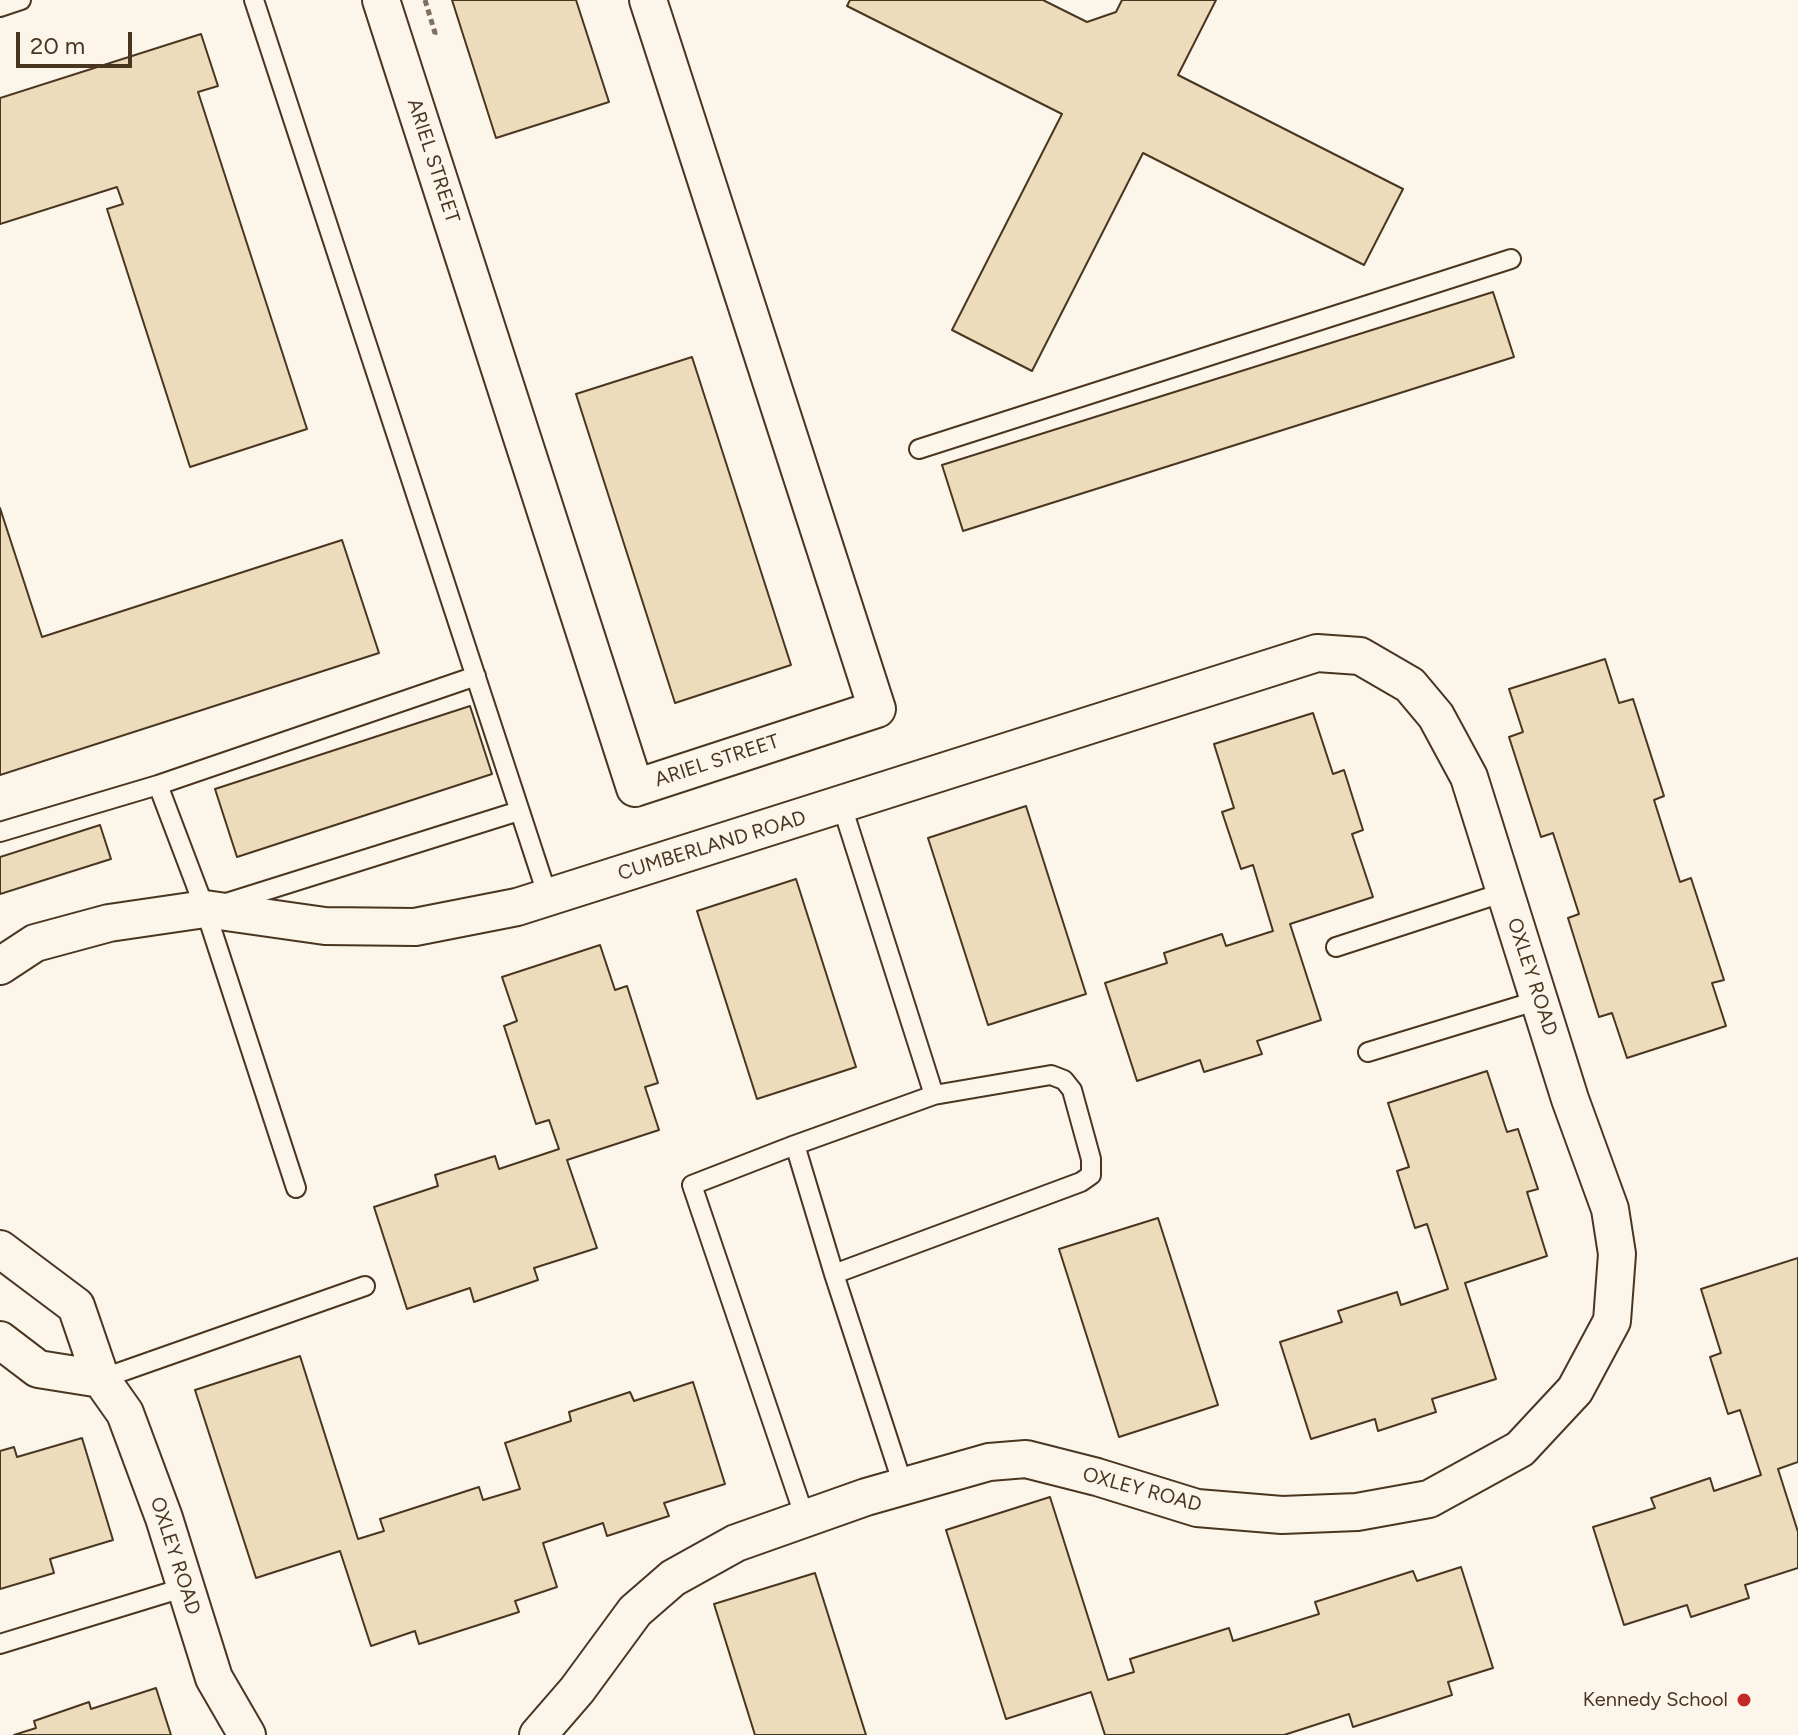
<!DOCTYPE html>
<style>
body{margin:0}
#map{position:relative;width:1798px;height:1735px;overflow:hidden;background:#fbf6e9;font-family:Figtree,sans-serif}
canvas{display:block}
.scale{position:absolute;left:16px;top:32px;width:116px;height:36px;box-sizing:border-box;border:4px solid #4a3520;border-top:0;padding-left:10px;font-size:24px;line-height:28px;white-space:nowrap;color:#4a3520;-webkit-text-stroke:6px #fbf6e9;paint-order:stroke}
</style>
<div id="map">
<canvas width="1798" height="1735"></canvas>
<div class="scale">20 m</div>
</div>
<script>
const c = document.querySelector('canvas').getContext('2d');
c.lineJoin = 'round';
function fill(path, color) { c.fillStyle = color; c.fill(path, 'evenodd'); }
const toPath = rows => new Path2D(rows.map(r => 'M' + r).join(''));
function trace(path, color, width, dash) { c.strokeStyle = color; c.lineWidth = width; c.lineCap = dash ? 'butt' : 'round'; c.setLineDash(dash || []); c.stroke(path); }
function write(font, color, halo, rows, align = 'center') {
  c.font = font + ' Figtree,sans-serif'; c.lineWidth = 6; c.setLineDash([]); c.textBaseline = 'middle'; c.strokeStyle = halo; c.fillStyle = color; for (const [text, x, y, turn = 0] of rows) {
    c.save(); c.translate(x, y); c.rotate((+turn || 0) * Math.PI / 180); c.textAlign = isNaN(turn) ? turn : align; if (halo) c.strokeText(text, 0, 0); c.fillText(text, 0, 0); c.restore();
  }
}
const building = toPath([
 [452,0,576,0,609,102,496,138,452,0],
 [850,0,1043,0,1087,22,1116,12,1122,0,1216,0,1178,75,1403,189,1364,265,1143,153,1032,371,952,330,1062,114,847,6,850,0],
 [201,34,218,86,198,92,307,429,190,467,107,209,123,204,117,187,0,224,0,98,201,34],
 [1493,292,1514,357,963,531,942,465,1493,292],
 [692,357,791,665,675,703,576,394,692,357],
 [0,508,42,637,342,540,379,653,0,775,0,508],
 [1605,659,1619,703,1633,699,1664,796,1654,800,1680,882,1691,878,1724,980,1712,983,1726,1026,1627,1058,1612,1013,1599,1017,1568,918,1579,914,1553,833,1541,837,1509,737,1523,732,1509,689,1605,659],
 [470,706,492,774,237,857,215,789,470,706],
 [1313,713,1333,774,1344,770,1363,830,1352,834,1373,897,1290,924,1321,1020,1257,1041,1262,1054,1204,1072,1200,1060,1137,1081,1105,983,1167,963,1164,953,1222,934,1226,946,1273,931,1253,865,1241,869,1222,812,1234,808,1214,744,1313,713],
 [1026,806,1086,994,988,1025,928,838,1026,806],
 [100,825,111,859,0,894,0,857,100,825],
 [796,879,856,1067,757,1099,697,911,796,879],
 [600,945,615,990,627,986,658,1083,645,1087,659,1130,567,1160,597,1248,534,1268,538,1280,474,1302,470,1288,407,1309,374,1207,438,1186,435,1175,495,1156,499,1169,559,1149,549,1120,536,1124,504,1026,517,1021,502,977,600,945],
 [1487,1071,1507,1132,1518,1129,1538,1189,1527,1192,1547,1256,1465,1283,1496,1379,1432,1399,1436,1412,1378,1431,1375,1419,1311,1439,1280,1342,1342,1322,1338,1311,1397,1292,1401,1305,1448,1289,1427,1224,1415,1228,1397,1171,1409,1167,1388,1103,1487,1071],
 [1158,1218,1218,1405,1119,1437,1059,1249,1158,1218],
 [1798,1258,1798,1462,1778,1469,1798,1532,1798,1568,1745,1585,1749,1598,1691,1617,1687,1605,1624,1625,1593,1527,1655,1508,1651,1498,1710,1478,1714,1491,1761,1475,1740,1410,1728,1414,1710,1357,1721,1353,1701,1289,1798,1258],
 [300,1356,358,1539,384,1531,380,1519,479,1487,483,1500,520,1489,505,1443,571,1421,569,1412,630,1392,634,1401,693,1382,725,1484,664,1503,669,1516,607,1536,603,1523,543,1543,557,1587,515,1601,519,1612,419,1644,415,1631,371,1646,340,1551,256,1578,195,1390,300,1356],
 [82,1438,113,1540,50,1559,54,1573,0,1589,0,1451,14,1447,17,1457,82,1438],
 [1050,1497,1108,1680,1134,1672,1130,1659,1229,1628,1233,1641,1319,1614,1315,1602,1413,1571,1417,1581,1461,1567,1493,1668,1448,1682,1452,1695,1353,1727,1349,1714,1284,1735,1105,1735,1091,1692,1006,1719,946,1530,1050,1497],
 [815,1573,866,1735,755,1735,714,1604,815,1573],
 [156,1688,171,1735,14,1735,36,1728,34,1721,89,1702,91,1709,156,1688]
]);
fill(building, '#ecdcbc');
trace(building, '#4a3520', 2);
const service = toPath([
 [254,0,548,897],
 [0,7,21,0],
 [919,449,1511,259],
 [158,785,476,676],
 [842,806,934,1095,795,1145,834,1274,904,1488],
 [0,832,158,785,205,909,296,1188],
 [223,904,519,811],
 [1336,947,1505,892],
 [1368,1052,1539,1000],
 [795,1145,692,1185,805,1518],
 [834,1274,1081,1182,1091,1175,1091,1159,1072,1090,1064,1080,1051,1075,934,1095],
 [101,1379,365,1286],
 [0,1644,186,1587]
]);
const minor = toPath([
 [381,0,635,788,877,709,648,0],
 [0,966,35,943,109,923,205,909,325,926,415,927,517,907,1317,653,1360,656,1410,685,1436,716,1469,777,1570,1099,1610,1209,1617,1254,1612,1321,1575,1390,1520,1449,1429,1499,1357,1512,1282,1515,1197,1508,1097,1477,1026,1459,989,1462,866,1497,736,1543,673,1578,635,1611,577,1690,538,1735],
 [0,1249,76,1306,101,1379,125,1413,164,1518,214,1678,247,1735],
 [0,1340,38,1369,101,1379]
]);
trace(service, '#4a3520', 22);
trace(minor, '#4a3520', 40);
trace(toPath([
 [425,0,435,33,434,36]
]), '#7f6f5c', 5, [6, 4]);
trace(service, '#fbf6e9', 18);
trace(minor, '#fbf6e9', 36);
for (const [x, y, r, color] of [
 [1744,1700,8,"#c62828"]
]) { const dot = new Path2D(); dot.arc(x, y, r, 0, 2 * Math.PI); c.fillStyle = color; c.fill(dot); trace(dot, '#fbf6e9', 3); }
write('20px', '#4a3520', '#fbf6e9', [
 ["ARIEL STREET",433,161,72],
 ["ARIEL STREET",717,761,-18],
 ["CUMBERLAND ROAD",712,846,-17],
 ["OXLEY ROAD",1532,977,72],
 ["OXLEY ROAD",1142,1490,15],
 ["OXLEY ROAD",175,1556,72]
]);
write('20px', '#4a3520', '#fbf6e9', [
 ["Kennedy School",1728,1700]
], 'right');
</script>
